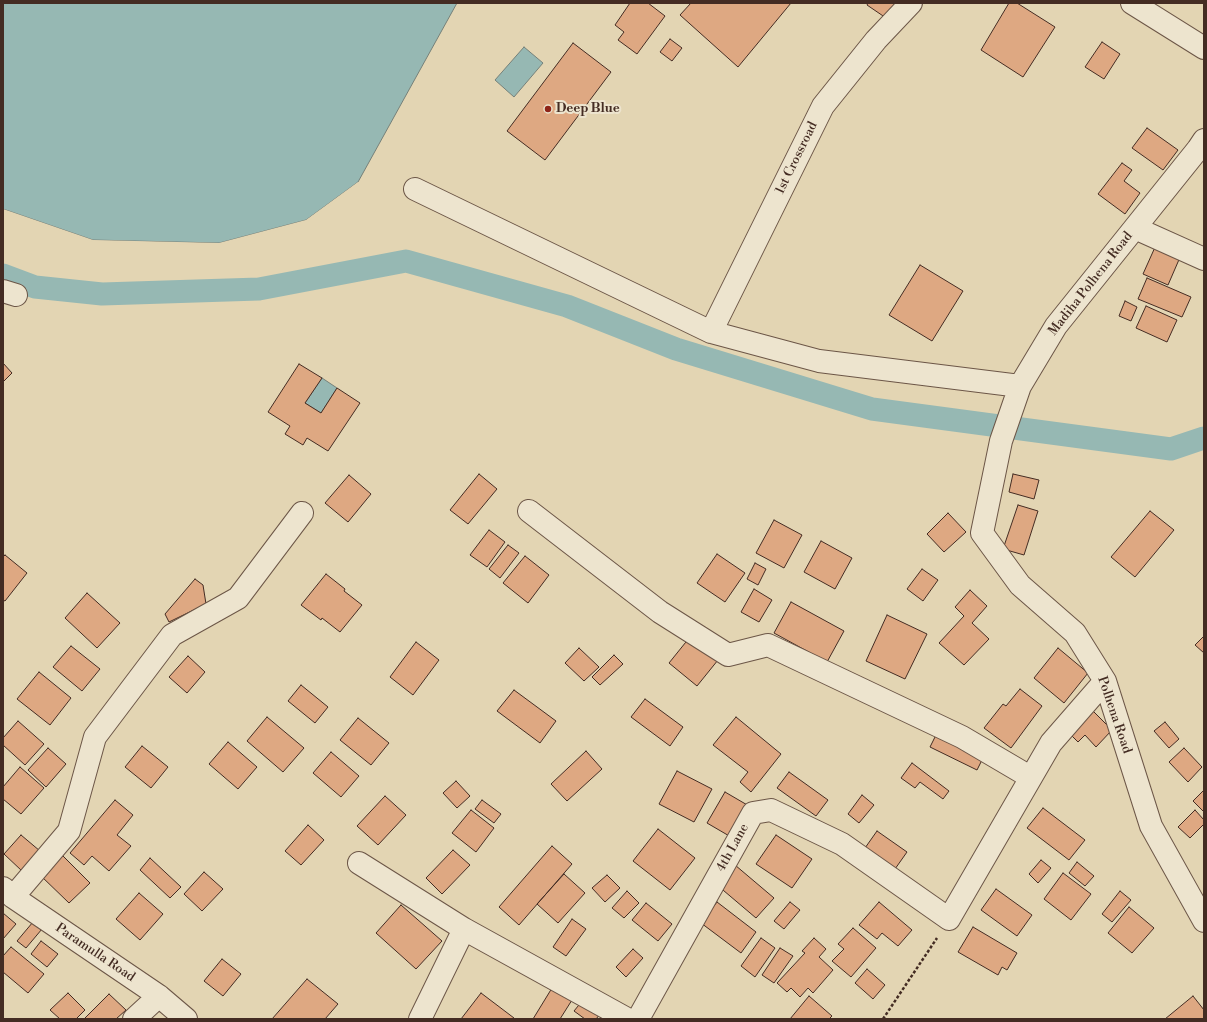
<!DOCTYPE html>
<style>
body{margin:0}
#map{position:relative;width:1207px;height:1022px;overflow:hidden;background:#e3d5b3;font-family:"Libre Bodoni",serif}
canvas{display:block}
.frame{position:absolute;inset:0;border:4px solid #442c23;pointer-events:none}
</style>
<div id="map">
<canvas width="1207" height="1022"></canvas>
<div class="frame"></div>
</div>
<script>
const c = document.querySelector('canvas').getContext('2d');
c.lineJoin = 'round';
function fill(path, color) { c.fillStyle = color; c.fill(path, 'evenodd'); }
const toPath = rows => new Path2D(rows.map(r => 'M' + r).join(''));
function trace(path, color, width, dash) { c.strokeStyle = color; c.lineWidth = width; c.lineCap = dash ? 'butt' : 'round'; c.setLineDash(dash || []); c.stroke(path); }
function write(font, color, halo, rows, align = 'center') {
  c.font = font + ' "Libre Bodoni",serif'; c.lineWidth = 4; c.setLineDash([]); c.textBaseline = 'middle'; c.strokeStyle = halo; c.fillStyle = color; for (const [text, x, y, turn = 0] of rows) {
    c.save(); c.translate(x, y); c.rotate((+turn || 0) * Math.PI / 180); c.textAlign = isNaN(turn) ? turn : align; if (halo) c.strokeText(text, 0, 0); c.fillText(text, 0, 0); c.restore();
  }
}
const water = toPath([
 [3,3,457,3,358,182,306,220,219,243,93,240,3,209,3,3],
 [524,47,543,63,514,97,495,80,524,47],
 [322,378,337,388,321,413,305,403,322,378]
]);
fill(water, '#96b8b3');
trace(water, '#758079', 1);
fill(toPath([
 [358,182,359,184,307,222,220,245,93,242,3,211,3,209,93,240,219,243,306,220]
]), '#e3d5b3');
trace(toPath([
 [3,275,35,287,102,294,259,289,406,261,567,306,676,349,872,409,1171,449,1204,438]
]), '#96b8b3', 23);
const building = toPath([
 [630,3,648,3,665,16,637,54,618,40,624,32,615,25,630,3],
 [691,3,791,3,738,67,680,15,691,3],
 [868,3,901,3,889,20,867,5,868,3],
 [1009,3,1017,3,1055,27,1023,77,981,50,1009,3],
 [670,39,682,48,672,61,660,52,670,39],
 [1102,42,1120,54,1104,79,1085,67,1102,42],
 [573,43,611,72,545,160,507,131,573,43],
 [1147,128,1178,150,1163,170,1132,148,1147,128],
 [1122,163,1132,170,1124,181,1140,193,1125,214,1098,194,1122,163],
 [1156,245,1181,255,1168,285,1143,274,1156,245],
 [920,265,963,291,932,341,889,315,920,265],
 [1147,278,1191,297,1182,317,1138,299,1147,278],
 [1125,301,1137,307,1131,321,1119,316,1125,301],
 [1146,306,1177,320,1167,342,1136,328,1146,306],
 [3,363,12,373,3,382,3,363],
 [299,364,322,378,305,403,321,413,337,388,360,403,328,451,307,438,303,445,285,434,290,426,268,412,299,364],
 [479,474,497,489,468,524,450,510,479,474],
 [1013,474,1039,480,1034,499,1009,492,1013,474],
 [349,475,371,494,348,522,325,503,349,475],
 [1018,505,1038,511,1024,555,1003,549,1018,505],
 [1150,511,1174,530,1135,577,1111,557,1150,511],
 [948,513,966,532,944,552,927,534,948,513],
 [774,520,802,535,784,568,756,553,774,520],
 [489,530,505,542,487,567,470,555,489,530],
 [821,541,852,558,835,589,804,572,821,541],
 [508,545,519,553,500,578,489,569,508,545],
 [717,554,745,573,725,602,697,583,717,554],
 [5,555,27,573,5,601,3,600,3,557,5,555],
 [525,556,549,575,528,603,503,583,525,556],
 [755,563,766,569,758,585,747,579,755,563],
 [922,569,938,580,923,601,907,589,922,569],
 [326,574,345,589,344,591,362,605,340,632,322,618,321,620,301,605,326,574],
 [195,579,203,585,206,604,169,622,165,614,195,579],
 [754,589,772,600,759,622,741,612,754,589],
 [970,590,987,606,972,623,989,639,964,665,939,643,964,616,955,607,970,590],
 [87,593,120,623,97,648,65,618,87,593],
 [791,602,844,631,827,662,774,633,791,602],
 [887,615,927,634,905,679,866,661,887,615],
 [1204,636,1204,653,1195,645,1204,636],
 [690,637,718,660,697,686,669,663,690,637],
 [416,642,439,660,413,695,390,677,416,642],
 [71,646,100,669,82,691,53,667,71,646],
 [579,648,599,667,584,681,565,663,579,648],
 [1058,648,1088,673,1064,703,1034,678,1058,648],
 [614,655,623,664,600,685,592,677,614,655],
 [188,656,205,672,187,693,169,677,188,656],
 [39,672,71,698,50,725,17,699,39,672],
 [301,685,328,707,315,723,288,701,301,685],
 [1020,689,1042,706,1011,748,984,728,1003,704,1006,706,1020,689],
 [514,690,556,721,540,743,497,711,514,690],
 [645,699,683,727,670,746,631,717,645,699],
 [1092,710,1112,730,1096,747,1085,735,1078,742,1069,733,1092,710],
 [267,717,304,748,283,772,247,741,267,717],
 [736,717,781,754,751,792,740,782,748,772,713,745,736,717],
 [358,718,389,743,371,765,340,740,358,718],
 [18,721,44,744,25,765,3,745,3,738,18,721],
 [1165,722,1179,739,1169,748,1154,731,1165,722],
 [937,733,984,756,977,770,930,747,937,733],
 [228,742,257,767,238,789,209,764,228,742],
 [142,746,168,767,151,788,125,767,142,746],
 [48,748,66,764,46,787,28,770,48,748],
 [1184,748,1202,767,1188,782,1169,762,1184,748],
 [586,751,602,769,567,801,551,784,586,751],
 [331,752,359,776,341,797,313,773,331,752],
 [912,763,949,791,943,799,920,782,915,788,901,778,912,763],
 [20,767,44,788,21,814,3,799,3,787,20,767],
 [677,771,712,789,694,822,659,804,677,771],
 [789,772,828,800,816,816,777,788,789,772],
 [456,781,470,796,457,808,443,793,456,781],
 [1204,790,1204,812,1193,801,1204,790],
 [725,792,749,806,731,837,707,823,725,792],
 [862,795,874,805,859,823,848,814,862,795],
 [385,796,406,815,378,845,357,826,385,796],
 [115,800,133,815,117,835,131,846,109,871,92,856,84,865,70,853,115,800],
 [482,800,501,814,494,823,475,809,482,800],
 [1043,808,1085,840,1069,860,1027,828,1043,808],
 [471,810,494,828,476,852,452,833,471,810],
 [1195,810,1204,820,1204,824,1190,838,1178,827,1195,810],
 [308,825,324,840,301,865,285,851,308,825],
 [658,829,695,858,670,890,633,861,658,829],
 [877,831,907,852,895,869,865,848,877,831],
 [21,835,40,851,22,871,4,854,21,835],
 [776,835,812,859,792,888,756,864,776,835],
 [552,846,572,864,519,925,499,907,552,846],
 [453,850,470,865,442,894,426,878,453,850],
 [61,854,90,883,69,903,40,875,61,854],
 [150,858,181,887,170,898,140,870,150,858],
 [1041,860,1051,868,1038,883,1029,874,1041,860],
 [1077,862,1094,876,1085,886,1069,873,1077,862],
 [735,865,774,898,756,918,717,885,735,865],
 [204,872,223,889,202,911,184,894,204,872],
 [1063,873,1091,894,1071,920,1044,899,1063,873],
 [564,874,585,893,558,923,537,904,564,874],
 [607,875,620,888,605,902,592,888,607,875],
 [996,889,1032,915,1017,936,981,910,996,889],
 [627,891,639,903,624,918,612,908,627,891],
 [1120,891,1131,900,1112,922,1102,914,1120,891],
 [139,893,163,914,140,940,116,919,139,893],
 [717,902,756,932,741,953,701,923,717,902],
 [790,902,800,910,784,929,774,921,790,902],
 [879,902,912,930,898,946,882,933,877,939,859,925,879,902],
 [646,903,672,924,658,941,632,920,646,903],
 [401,905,442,941,416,969,376,933,401,905],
 [1129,907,1154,928,1132,953,1108,933,1129,907],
 [3,913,16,924,3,939,3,913],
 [572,919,586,929,566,956,553,947,572,919],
 [33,922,42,929,26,948,17,941,33,922],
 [973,927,1017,953,1007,970,1002,967,998,975,958,952,973,927],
 [853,928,876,948,851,977,832,961,844,949,838,944,853,928],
 [761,938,775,948,755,977,741,966,761,938],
 [814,938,826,949,819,957,833,970,813,993,808,988,800,997,791,988,787,992,777,983,805,953,802,951,814,938],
 [41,941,58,954,47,967,31,954,41,941],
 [11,947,44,974,28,993,3,972,3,956,11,947],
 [780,948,793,956,774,983,762,975,780,948],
 [633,949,643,958,626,977,616,967,633,949],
 [222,959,241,974,223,996,204,981,222,959],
 [867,969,885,985,873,999,855,983,867,969],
 [307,979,338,1004,325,1019,272,1019,307,979],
 [552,988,572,1000,560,1019,533,1019,552,988],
 [68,993,85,1010,76,1019,60,1019,50,1010,68,993],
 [481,993,514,1018,513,1019,461,1019,481,993],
 [109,994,126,1010,116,1019,84,1019,109,994],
 [809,996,832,1016,829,1019,790,1019,809,996],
 [1193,996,1204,1010,1204,1019,1165,1019,1193,996],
 [583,1000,601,1013,596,1019,585,1019,574,1011,583,1000]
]);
fill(building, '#dea882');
trace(building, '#442c23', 1);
const minor = toPath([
 [1132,3,1204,48],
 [1204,140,1198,149,1056,326,1020,386,1001,441,982,533,1020,585,1075,633,1105,681,1151,826,1204,921],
 [415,189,711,332,819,361,1020,386],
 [1135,228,1204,259],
 [3,291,16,295],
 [711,332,823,106,876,40,911,3],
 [529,511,660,612,728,655,768,645,962,737,1030,777],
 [359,863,464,929],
 [3,888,13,897,159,996,186,1019],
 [13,897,69,831,95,737,172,635,238,598,302,513],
 [134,1019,159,996],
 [420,1019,464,929,627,1019],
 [638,1019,753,813,771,810,842,844,949,919,1051,743,1105,681]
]);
trace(minor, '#6c5647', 24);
trace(toPath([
 [883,1019,937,938]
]), '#442c23', 2.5, [3, 2]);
trace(minor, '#ede4ce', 22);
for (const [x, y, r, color] of [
 [548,109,4,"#8f2418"]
]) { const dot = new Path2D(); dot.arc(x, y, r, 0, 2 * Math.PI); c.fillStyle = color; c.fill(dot); trace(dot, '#ede4ce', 1.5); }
write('bold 13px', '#442c23', '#ede4ce', [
 ["Deep Blue",556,109]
], 'left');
write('13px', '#442c23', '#ede4ce', [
 ["1st Crossroad",797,158,-64],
 ["Madiha Polhena Road",1091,284,-52],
 ["Polhena Road",1114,715,71],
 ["4th Lane",733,848,-61],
 ["Paramulla Road",95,953,34]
]);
</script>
